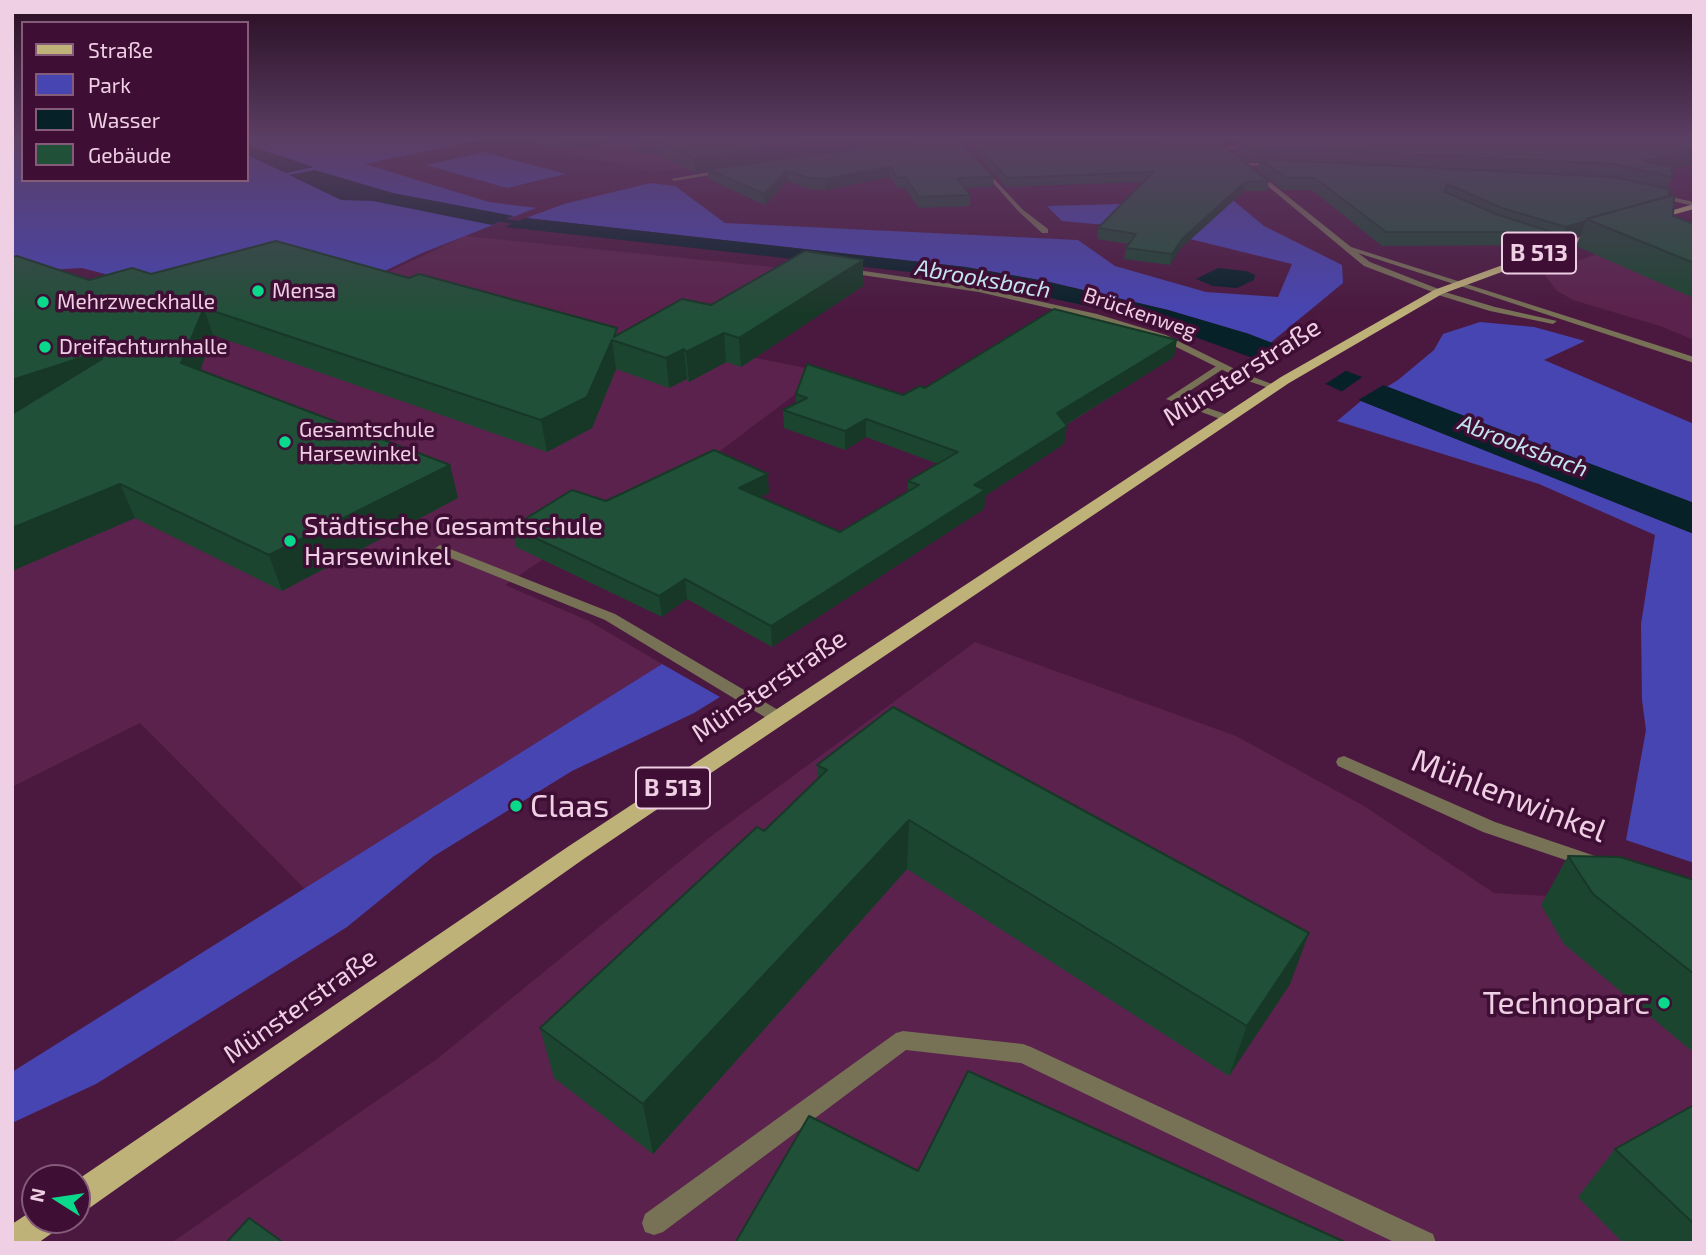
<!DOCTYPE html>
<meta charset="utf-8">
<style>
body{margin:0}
#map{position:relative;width:1706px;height:1255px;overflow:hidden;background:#4b193f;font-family:"Exo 2",sans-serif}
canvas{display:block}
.frame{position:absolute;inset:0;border:14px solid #efcfe4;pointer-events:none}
.legend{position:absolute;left:21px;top:21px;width:228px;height:161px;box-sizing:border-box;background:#3f0e34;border:2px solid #855b7a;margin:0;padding:9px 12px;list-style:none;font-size:21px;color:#efcfe4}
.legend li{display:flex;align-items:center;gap:14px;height:35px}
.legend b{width:35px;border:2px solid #855b7a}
.north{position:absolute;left:21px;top:1164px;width:70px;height:70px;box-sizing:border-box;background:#3f0e34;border:2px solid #855b7a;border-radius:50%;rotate:282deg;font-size:19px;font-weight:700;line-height:28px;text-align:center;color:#efcfe4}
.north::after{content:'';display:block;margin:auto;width:24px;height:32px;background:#0ad98b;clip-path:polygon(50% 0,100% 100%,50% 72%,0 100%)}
</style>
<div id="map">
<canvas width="1706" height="1255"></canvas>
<div class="frame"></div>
<ul class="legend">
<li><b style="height:9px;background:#beb279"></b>Straße</li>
<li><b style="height:19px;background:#4745b2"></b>Park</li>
<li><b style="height:19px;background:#072128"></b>Wasser</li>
<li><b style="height:19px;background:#215038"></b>Gebäude</li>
</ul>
<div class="north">N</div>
</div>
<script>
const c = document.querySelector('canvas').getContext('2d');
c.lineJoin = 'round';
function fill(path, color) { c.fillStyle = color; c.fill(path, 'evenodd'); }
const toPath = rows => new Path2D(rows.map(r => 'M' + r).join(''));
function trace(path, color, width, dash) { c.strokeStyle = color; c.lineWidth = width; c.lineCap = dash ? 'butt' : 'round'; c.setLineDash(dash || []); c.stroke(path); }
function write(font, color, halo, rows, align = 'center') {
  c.font = font + ' "Exo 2",sans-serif'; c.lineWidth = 7; c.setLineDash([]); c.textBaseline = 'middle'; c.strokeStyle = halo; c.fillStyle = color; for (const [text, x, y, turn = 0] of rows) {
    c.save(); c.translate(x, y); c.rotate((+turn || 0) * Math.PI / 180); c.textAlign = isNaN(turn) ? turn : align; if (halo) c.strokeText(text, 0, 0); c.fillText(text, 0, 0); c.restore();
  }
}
fill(toPath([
 [625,139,946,139,758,158,653,172,565,152],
 [1666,227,1694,237,1694,340,1660,326,1573,300,1557,291,1544,274],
 [465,236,773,267,777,269,663,339,825,372,720,451,625,503,505,585,589,621,662,664,306,890,140,723,12,787,12,417,264,330],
 [975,642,1236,736,1364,806,1494,893,1636,901,1694,920,1694,1243,171,1243,437,1059,706,840]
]), '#5a224c');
fill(toPath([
 [12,139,23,139,23,180,247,180,247,139,483,139,365,164,489,202,536,208,422,253,358,284,120,278,82,268,12,272],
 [484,152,566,174,507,188,426,165],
 [650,183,675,186,725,223,1078,240,1115,266,1206,292,1278,297,1292,264,1149,229,1062,221,1047,206,1234,201,1264,226,1342,265,1343,283,1269,344,1249,334,1168,310,1045,281,966,267,526,218,564,204],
 [1480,322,1534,327,1585,341,1544,360,1694,424,1694,503,1385,388,1398,380,1434,350,1443,334],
 [1361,401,1694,534,1694,863,1626,840,1646,730,1642,700,1641,624,1655,535,1539,484,1337,421],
 [662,664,720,697,694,713,572,771,434,856,347,927,285,966,96,1084,12,1123,12,1072]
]), '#4745b2');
fill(toPath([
 [247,145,314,167,286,173,247,155],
 [315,170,393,193,514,216,492,225,373,201,341,200,289,175],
 [526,218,966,267,1045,281,1168,310,1249,334,1694,503,1694,534,1361,401,1328,385,1142,318,954,277,505,227],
 [1218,268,1246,271,1255,275,1254,280,1237,288,1213,286,1196,279]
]), '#072128');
fill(toPath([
 [1276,343,1347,370,1322,386,1252,359],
 [1364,376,1385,384,1355,402,1338,394]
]), '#4b193f');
fill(toPath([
 [486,216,532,223,536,225,532,227,484,219,486,216]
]), '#072128');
fill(toPath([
 [1245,163,1275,163,1278,165,1243,166,1245,163],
 [1658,194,1694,202,1694,206,1656,197,1658,194],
 [1530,234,1567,243,1568,245,1564,247,1527,238,1530,234],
 [1218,365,1226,367,1179,398,1231,416,1231,420,1223,420,1166,399,1218,365],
 [440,545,615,614,785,714,787,718,785,722,779,723,773,722,605,620,436,552,434,549,440,545],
 [1344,756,1495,822,1598,857,1601,862,1598,867,1592,869,1483,832,1338,766,1336,762,1338,758,1344,756],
 [903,1031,1023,1044,1031,1047,1433,1234,1436,1243,1396,1243,1021,1063,906,1050,663,1232,654,1235,645,1232,642,1223,645,1214,896,1033,903,1031]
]), '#777156');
fill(toPath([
 [1208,146,1254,147,1257,149,1206,149,1208,146],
 [980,168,984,168,1022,209,1048,229,1048,233,1042,233,1018,211,980,168],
 [727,169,729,172,674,181,671,179,727,169],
 [1252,171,1256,171,1351,247,1464,283,1457,285,1358,253,1370,262,1441,290,1442,292,1438,294,1364,266,1252,173,1252,171],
 [844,268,979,288,1097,314,1166,335,1245,374,1280,387,1275,390,1239,378,1160,339,1092,318,979,292,841,272,841,268,844,268]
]), '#777156');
fill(toPath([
 [1457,281,1694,357,1694,363,1457,285,1457,281],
 [1438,290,1495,307,1557,321,1553,324,1490,311,1435,294,1434,292,1438,290]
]), '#777156');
fill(toPath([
 [1694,204,1694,209,1650,221,1646,218,1694,204],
 [1599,230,1602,235,1442,294,1289,383,585,858,88,1209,77,1213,77,1180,569,846,1281,377,1434,290,1599,230],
 [35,1209,35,1220,59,1220,55,1231,38,1243,12,1243,12,1224,35,1209]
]), '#beb279');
fill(toPath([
 [517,139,1694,139,1694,164,1672,168,1672,177,1667,189,1673,216,1694,224,1694,298,1576,246,1581,234,1561,240,1550,237,1547,245,1382,246,1312,190,1283,190,1257,170,1259,162,1246,162,1234,152,1236,143,962,143,994,177,993,187,965,188,970,195,970,206,919,208,905,188,898,188,890,177,826,190,809,189,787,181,765,205,708,179,708,171,695,173,655,153,643,154,626,140,561,150],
 [975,143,1269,181,1267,191,1244,191,1180,249,1170,265,1124,259,1126,248,1129,244,1097,239,1098,228,1144,182,1006,187,975,152],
 [12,257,89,280,151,274,618,334,711,305,863,260,863,286,741,367,726,362,689,382,687,379,669,388,616,369,592,428,547,452,213,335,200,371,458,498,282,591,135,518,12,571],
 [1174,357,1066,425,1064,444,985,496,984,509,772,647,687,599,662,617,516,547,512,527,606,501,769,493,760,497,840,532,908,492,908,481,938,464,866,437,845,450,784,428,783,410,796,404,796,394,903,395,925,388],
 [817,765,1290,984,1229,1076,907,869,653,1154,554,1078,540,1028,764,831,818,779],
 [1568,856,1694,880,1694,1053,1564,944,1541,905],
 [1694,1105,1694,1243,1623,1243,1578,1197,1615,1149]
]), '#1c4530');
fill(toPath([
 [560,139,626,139,626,140,561,150],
 [654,139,655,153,643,154,642,140],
 [831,139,910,139,910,142,708,169,708,171,695,173,694,158],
 [1694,150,1694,164,1653,173,1644,161],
 [890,167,890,177,826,190,826,179],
 [787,171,787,181,765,205,764,194],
 [1245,182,1244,191,1180,249,1170,265,1172,254,1182,239],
 [1586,221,1581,234,1561,240,1566,227],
 [863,260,863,286,741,367,739,338],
 [204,308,213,335,192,393,181,363],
 [724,333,726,362,689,382,686,352],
 [612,340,616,369,592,428,547,452,541,420],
 [1177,340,1174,357,1055,431,1057,413],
 [684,349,687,379,669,388,666,358],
 [99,352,111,382,12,416,12,380],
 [866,419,866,437,845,450,845,431],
 [1067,426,1064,444,985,496,984,509,772,647,771,626,974,485],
 [450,465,458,498,282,591,269,555],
 [768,474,769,493,740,508,739,488],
 [120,484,135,518,12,571,12,528],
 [685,579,687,599,662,617,659,596],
 [909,820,907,869,653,1154,643,1104],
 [1309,933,1290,984,1229,1076,1247,1026]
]), '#173827');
const building = toPath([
 [654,139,831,139,694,158,654,139],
 [1238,139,1694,139,1694,150,1644,161,1672,167,1672,177,1615,164,1249,147,1238,139],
 [910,142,961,142,994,177,957,178,970,195,919,197,905,177,898,178,890,167,826,179,809,178,787,171,764,194,708,169,910,142],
 [975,143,1222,144,1269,181,1245,182,1182,239,1172,254,1126,248,1136,234,1098,228,1153,172,1007,178,975,143],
 [1260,159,1613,177,1670,189,1669,196,1586,219,1586,221,1566,227,1502,208,1447,184,1445,192,1496,214,1552,232,1386,232,1315,178,1286,178,1260,159],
 [1674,195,1673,216,1694,224,1694,263,1586,219,1674,195],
 [276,241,409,278,419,274,617,328,614,337,682,299,711,305,805,251,863,260,739,338,724,333,686,352,684,349,666,358,612,340,587,397,541,420,204,308,181,363,450,465,269,555,120,484,12,528,12,414,102,359,99,352,12,380,12,257,17,256,89,280,132,268,151,274,276,241],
 [1054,309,1177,340,1057,413,1067,426,974,485,985,490,771,626,685,579,659,596,512,527,572,490,606,501,714,450,768,474,739,488,840,532,919,485,908,481,958,452,866,419,845,431,783,410,807,398,796,394,807,364,903,395,920,386,925,388,1054,309],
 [893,707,1309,933,1247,1026,909,820,643,1104,540,1028,757,827,764,831,827,770,817,765,893,707],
 [1568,856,1620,857,1694,880,1694,974,1593,894,1568,856],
 [968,1071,1347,1243,735,1243,809,1116,918,1171,968,1071],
 [1694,1105,1694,1224,1615,1149,1694,1105],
 [249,1218,284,1243,226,1243,249,1218]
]);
fill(building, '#215038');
trace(building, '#173827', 2);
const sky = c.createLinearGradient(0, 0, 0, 315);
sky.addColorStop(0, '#290e23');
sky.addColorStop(0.44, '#5b3e63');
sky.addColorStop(1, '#5b3e6300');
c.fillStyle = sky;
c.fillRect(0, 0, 1706, 315);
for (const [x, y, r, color] of [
 [258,291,7,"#0ad98b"],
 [43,302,7,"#0ad98b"],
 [45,347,7,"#0ad98b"],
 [285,442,7,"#0ad98b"],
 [290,541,7,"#0ad98b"],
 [516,806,7,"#0ad98b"],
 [1664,1003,7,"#0ad98b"]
]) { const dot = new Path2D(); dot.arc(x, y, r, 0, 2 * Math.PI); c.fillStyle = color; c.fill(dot); trace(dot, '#3f0e34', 2.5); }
write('21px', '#efcfe4', '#3f0e34', [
 ["Mensa",272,291],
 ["Mehrzweckhalle",57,302],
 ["Dreifachturnhalle",59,347],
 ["Gesamtschule",299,430],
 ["Harsewinkel",299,454]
], 'left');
write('21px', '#efcfe4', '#3f0e34', [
 ["Brückenweg",1140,313,19]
]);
write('italic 23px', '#c1e4ef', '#3f0e34', [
 ["Abrooksbach",983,279,10],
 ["Abrooksbach",1523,446,21]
]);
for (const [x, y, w] of [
 [1539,253,74],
 [673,788,74]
]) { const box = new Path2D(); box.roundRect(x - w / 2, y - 20.5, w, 41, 5); c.fillStyle = '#3f0e34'; c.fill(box); trace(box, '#efcfe4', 2); }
write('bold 24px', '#efcfe4', null, [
 ["B 513",1539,253],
 ["B 513",673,788]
]);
write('26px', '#efcfe4', '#3f0e34', [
 ["Münsterstraße",1242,372,-32],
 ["Münsterstraße",769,686,-34],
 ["Münsterstraße",300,1006,-35]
]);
write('26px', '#efcfe4', '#3f0e34', [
 ["Städtische Gesamtschule",304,526],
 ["Harsewinkel",304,556]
], 'left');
write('32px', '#efcfe4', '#3f0e34', [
 ["Mühlenwinkel",1509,796,21]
]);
write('32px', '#efcfe4', '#3f0e34', [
 ["Claas",530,806],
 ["Technoparc",1650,1003,"right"]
], 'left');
</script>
